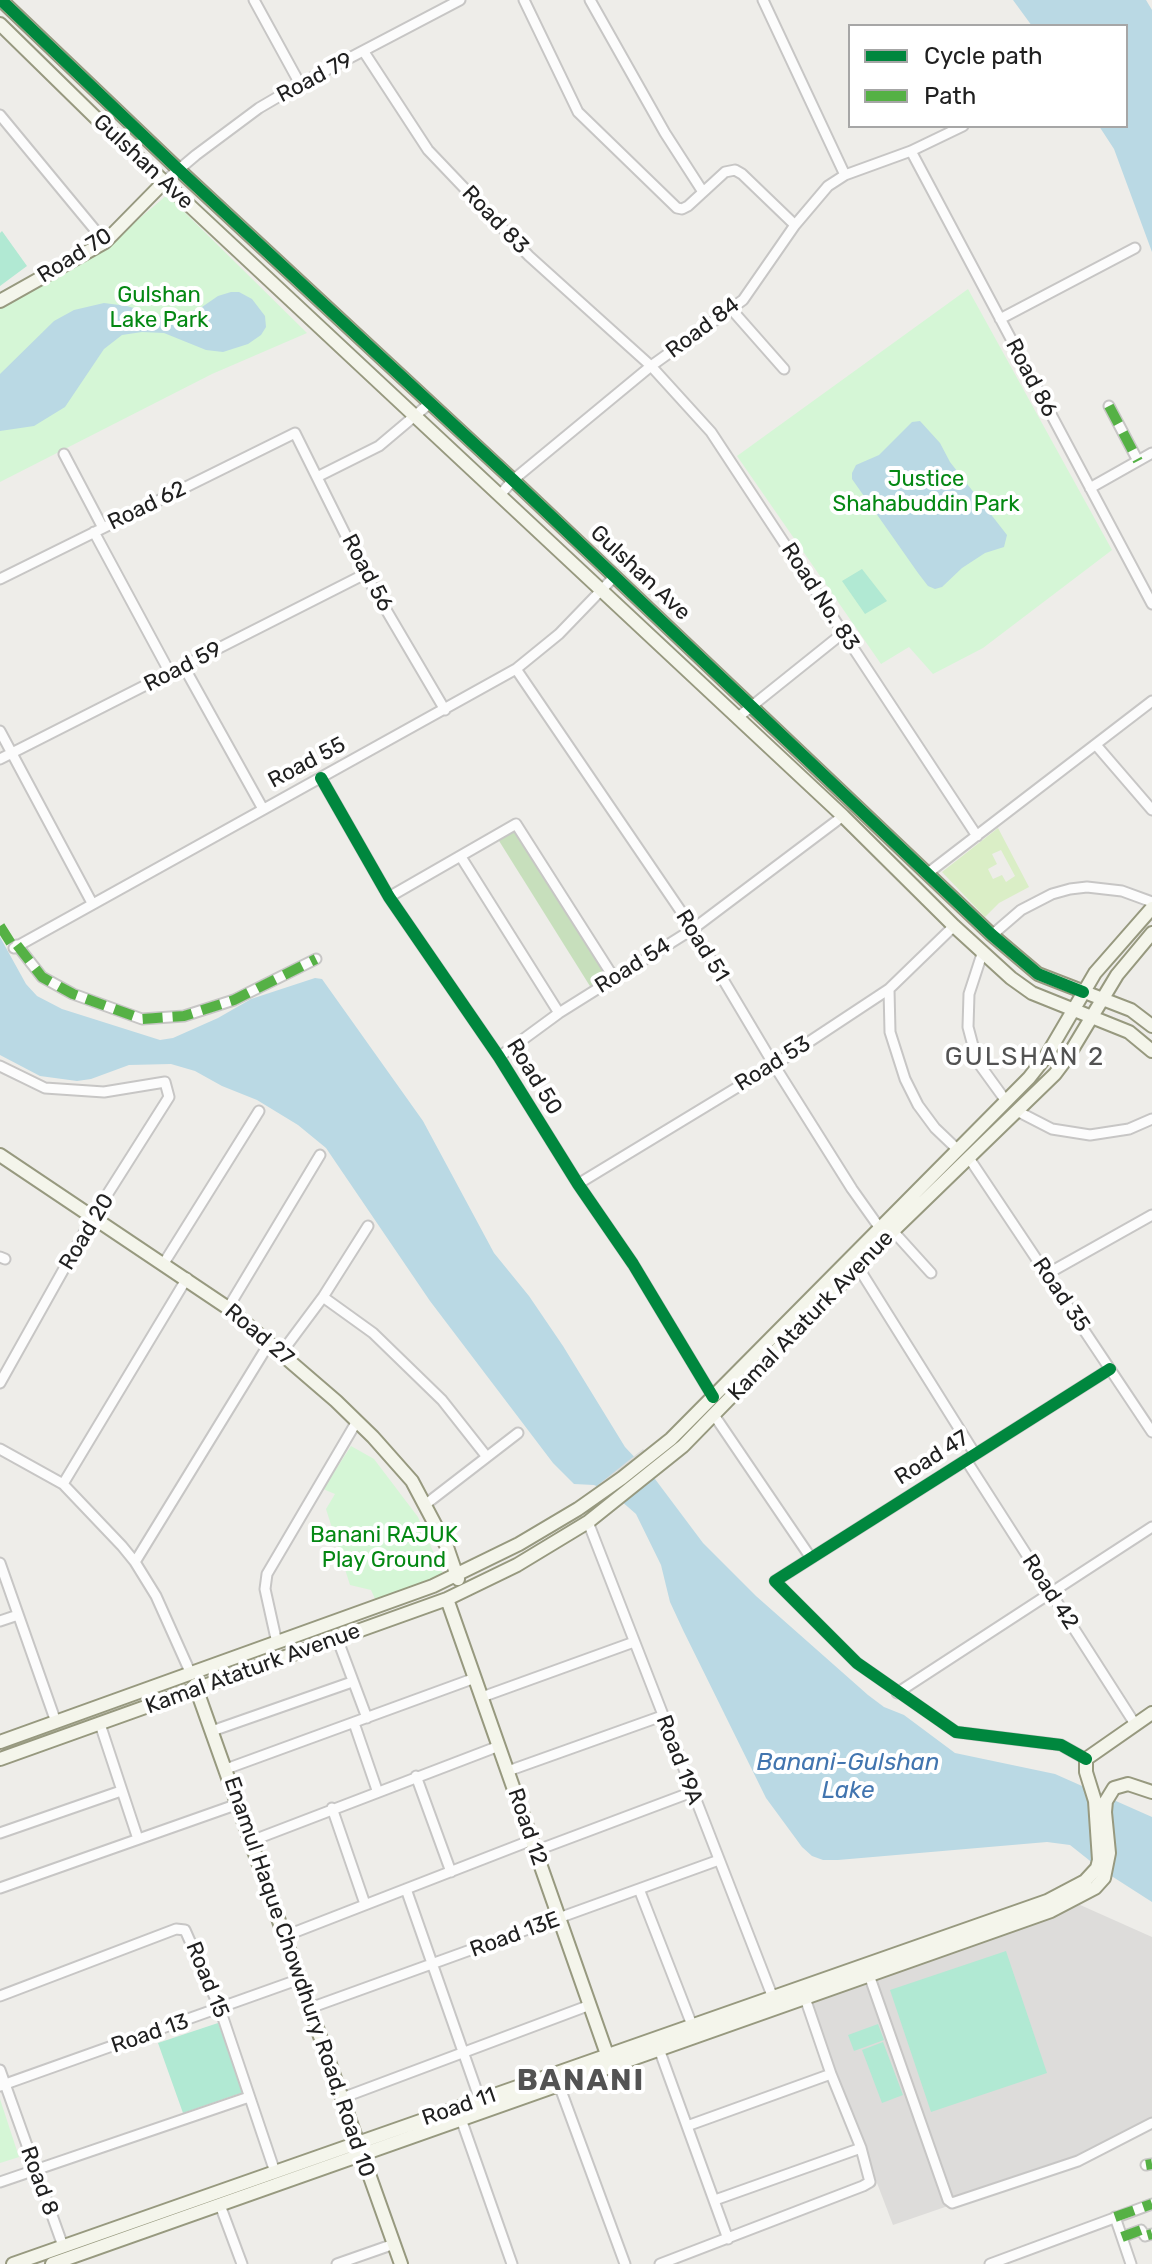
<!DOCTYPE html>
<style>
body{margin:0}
#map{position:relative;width:1152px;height:2264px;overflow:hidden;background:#eeede9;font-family:Rubik,sans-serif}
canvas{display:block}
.legend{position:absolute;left:848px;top:24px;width:280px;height:104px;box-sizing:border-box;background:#fff;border:2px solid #a6a6a6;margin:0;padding:10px 14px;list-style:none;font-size:24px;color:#202020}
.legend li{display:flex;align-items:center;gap:16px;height:40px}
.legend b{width:40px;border:2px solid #a6a6a6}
</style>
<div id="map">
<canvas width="1152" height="2264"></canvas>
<ul class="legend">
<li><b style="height:10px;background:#00873e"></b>Cycle path</li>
<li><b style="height:10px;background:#55b145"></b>Path</li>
</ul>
</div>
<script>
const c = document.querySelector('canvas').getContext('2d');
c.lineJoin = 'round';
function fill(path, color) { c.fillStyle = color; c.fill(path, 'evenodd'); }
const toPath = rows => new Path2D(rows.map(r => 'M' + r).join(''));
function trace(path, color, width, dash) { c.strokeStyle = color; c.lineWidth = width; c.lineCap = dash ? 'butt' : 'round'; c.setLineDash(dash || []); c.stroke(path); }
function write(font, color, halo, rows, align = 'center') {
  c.font = font + ' Rubik,sans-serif'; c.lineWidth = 8; c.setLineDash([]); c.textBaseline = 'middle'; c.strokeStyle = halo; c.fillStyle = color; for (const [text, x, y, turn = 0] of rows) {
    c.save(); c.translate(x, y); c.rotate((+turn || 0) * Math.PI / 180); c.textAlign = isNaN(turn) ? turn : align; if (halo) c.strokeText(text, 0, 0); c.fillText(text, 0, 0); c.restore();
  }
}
fill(toPath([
 [1078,1904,1152,1937,1152,2124,1078,2161,893,2225,804,1991]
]), '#dddcda');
fill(toPath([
 [998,828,1029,887,999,903,985,917,942,872],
 [1001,850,1015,876,1006,882,1002,875,993,879,988,869,997,864,992,854]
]), '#daeec6');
fill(toPath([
 [516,824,614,978,593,991,496,836]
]), '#c7dfbc');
fill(toPath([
 [167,195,307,333,212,374,0,482,0,306,107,246],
 [968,289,1112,550,983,648,933,674,909,647,881,664,737,456],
 [351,1446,374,1459,418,1517,443,1574,376,1601,371,1590,350,1585,326,1509,335,1494,323,1489],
 [0,2099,19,2157,0,2163]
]), '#d5f6d6');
fill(toPath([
 [2,231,27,266,0,286,0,233],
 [862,569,887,601,865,614,842,581],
 [1006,1951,1047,2073,931,2112,890,1990],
 [218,2023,244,2092,183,2113,158,2043],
 [878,2024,884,2040,854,2051,848,2035],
 [883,2042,903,2095,882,2103,862,2050]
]), '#b1e9d3');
fill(toPath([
 [1013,0,1146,0,1152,10,1152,252,1114,149,1099,126,1126,126,1126,26,1032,26],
 [231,292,239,292,252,299,265,316,266,327,261,335,248,344,223,352,206,350,164,333,142,332,122,335,104,349,65,407,34,426,0,431,0,374,54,321,74,310,104,303,127,306,167,318,179,317,202,307,218,296],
 [920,421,940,443,950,462,1007,535,1004,547,985,553,962,568,942,587,935,589,928,586,918,573,852,479,852,473,856,465,879,455,912,422],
 [0,937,26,984,37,996,62,1009,160,1040,173,1038,218,1018,251,999,315,978,322,979,423,1121,494,1253,529,1296,563,1346,625,1447,655,1479,703,1543,756,1596,868,1695,884,1707,904,1715,955,1753,1055,1774,1152,1817,1152,1902,1099,1868,1070,1845,1047,1842,838,1860,823,1860,812,1856,802,1847,766,1798,683,1630,670,1602,661,1565,636,1514,612,1493,594,1485,574,1484,553,1463,430,1301,326,1148,298,1125,257,1100,222,1086,195,1071,171,1064,129,1065,91,1079,77,1081,40,1076,0,1055]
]), '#bad9e4');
fill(toPath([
 [643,1449,662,1470,620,1506,615,1501,578,1509,573,1505]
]), '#dddddb');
const street = toPath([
 [254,0,300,84],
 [524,0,578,112,677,208,682,209,688,206,725,172,735,170,742,174,795,225],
 [590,0,665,133,703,192],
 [763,0,845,175],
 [364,52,428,150,529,256,651,366,711,432,977,836],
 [0,115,105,242],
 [911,151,1152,604],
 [164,182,196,155,259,108,300,84,460,0],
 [732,310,784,369],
 [1000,319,1135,248],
 [1109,406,1138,461],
 [64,454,103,528],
 [317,477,379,446,430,403],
 [1090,488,1152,453],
 [500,495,513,480,651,366,743,300,795,225,828,186,845,175,911,151,963,126],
 [94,532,170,673],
 [0,579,295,433,365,574,445,710],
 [184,667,263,809],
 [516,669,693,929,774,1065,852,1189,879,1227],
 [737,718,843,633],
 [0,731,92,903],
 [1096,745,1152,810],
 [0,759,365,574],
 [321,778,389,897,499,1057,578,1184,633,1264,713,1397],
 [461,857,559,1013],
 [928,873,1152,701],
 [389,897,516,824,614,978],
 [992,935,1021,910,1052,894,1070,889,1087,887,1122,891,1152,902],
 [17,945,42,977,73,994,142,1019,184,1016,234,1000,316,959],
 [14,948,516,669,559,634,614,577],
 [983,951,969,994,968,1027,977,1061,1006,1101],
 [889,989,890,1032,905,1079,918,1105,935,1128,957,1149],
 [499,1057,559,1013,693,929,843,816],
 [0,1066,45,1088,104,1092,165,1082,169,1097,93,1217,0,1383],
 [1017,1111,1052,1129,1090,1135,1129,1129,1152,1119],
 [969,1158,1152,1432],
 [578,1184,774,1065,889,989,954,926],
 [893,1231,931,1273],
 [0,1257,5,1259],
 [164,1263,259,1111],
 [858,1267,975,1454],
 [1047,1274,1152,1215],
 [323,1297,373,1333,442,1400,487,1457],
 [228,1308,320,1155],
 [282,1352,323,1297,368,1226],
 [714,1415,811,1558],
 [0,1449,63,1484,122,1546,135,1562,156,1596,191,1674],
 [966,1460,1135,1724],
 [63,1484,187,1278],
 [426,1504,518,1433],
 [588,1522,775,2003],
 [135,1562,270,1342],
 [0,1563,56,1722],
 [0,1621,18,1615],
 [337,1638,367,1718],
 [277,1643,265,1589,267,1574,357,1421],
 [897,1693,1152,1527],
 [482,1697,634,1642],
 [354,1723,377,1790],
 [100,1724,138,1839],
 [212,1731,352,1682],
 [1086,1759,1061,1745,956,1732,857,1663,775,1581,1110,1369],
 [226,1769,475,1678],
 [508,1771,662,1716],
 [416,1776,451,1872],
 [332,1808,365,1904],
 [0,1833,121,1791],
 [251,1841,499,1746],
 [535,1851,692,1792],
 [0,1888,238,1804],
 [406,1889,480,2100],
 [639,1889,692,2025],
 [285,1936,532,1840],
 [869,1975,948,2200,952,2203,1078,2161,1152,2123],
 [0,1996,176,1929,185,1930,220,2009,275,2172],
 [310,2008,719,1860],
 [659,2049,728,2239],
 [0,2070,63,2246],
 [559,2085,625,2264],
 [0,2086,300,1979],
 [342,2098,590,2005],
 [461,2119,512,2264],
 [687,2126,831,2074],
 [1146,2165,1152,2164],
 [0,2182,249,2097],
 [715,2200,861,2148],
 [220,2205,242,2264],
 [1115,2217,1131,2264],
 [1122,2237,1141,2230,1145,2236,1152,2234],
 [337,2264,394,2244],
 [660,2264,863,2186,870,2182,861,2148,831,2074,805,1998],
 [990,2264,1152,2204]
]);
const secondary = toPath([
 [1,0,178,169,513,480,992,935,1038,974,1131,1010,1152,1026],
 [0,24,98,120,843,816,954,926,1011,978,1032,993,1129,1032,1152,1051],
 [0,301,105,242,164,182],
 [0,1155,228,1308,336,1401,373,1437,412,1481,447,1547,458,1579],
 [447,1599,609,2060],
 [195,1685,401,2264],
 [0,1742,433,1586,519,1544,578,1509,622,1478,671,1439,1029,1078,1047,1055,1095,973,1152,908],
 [0,1759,447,1599,517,1565,588,1522,683,1446,893,1231,1055,1074,1067,1058,1117,975,1152,933],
 [13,2264,1047,1901,1085,1881,1097,1868,1099,1860,1095,1801,1086,1772,1086,1759,1152,1713],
 [52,2264,1051,1911,1095,1888,1104,1878,1109,1853,1105,1812,1106,1801,1114,1788,1128,1784,1152,1792]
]);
trace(street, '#c7c6c5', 13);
trace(secondary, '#97997f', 16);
trace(street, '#fcfcfc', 9);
trace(secondary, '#f4f5eb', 12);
trace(toPath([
 [1109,406,1138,461],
 [0,926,14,948],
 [17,945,42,977,73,994,142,1019,184,1016,234,1000,316,959],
 [1146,2165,1152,2164],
 [1115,2217,1152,2204],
 [1122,2237,1141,2230,1145,2236,1152,2234]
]), '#55b145', 10, [20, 10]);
trace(toPath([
 [1,0,178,169,513,480,992,935,1038,974,1083,992],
 [321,778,389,897,499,1057,578,1184,633,1264,713,1397],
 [1086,1759,1061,1745,956,1732,857,1663,775,1581,1110,1369]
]), '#00873e', 12);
write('22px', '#202020', '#fff', [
 ["Road 79",315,78,-28],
 ["Gulshan Ave",143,162,43],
 ["Road 83",495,220,46],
 ["Road 70",75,256,-32],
 ["Road 84",703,328,-37],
 ["Road 86",1031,378,62],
 ["Road 62",147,506,-26],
 ["Road 56",367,573,62],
 ["Gulshan Ave",640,573,43],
 ["Road No. 83",820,597,57],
 ["Road 59",183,667,-27],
 ["Road 55",307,763,-28],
 ["Road 51",702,946,58],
 ["Road 54",633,966,-32],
 ["Road 53",773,1064,-32],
 ["Road 50",534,1077,58],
 ["Road 20",87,1232,-59],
 ["Road 35",1061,1295,56],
 ["Kamal Ataturk Avenue",811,1316,-46],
 ["Road 27",259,1335,40],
 ["Road 47",932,1458,-32],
 ["Road 42",1050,1592,57],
 ["Kamal Ataturk Avenue",253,1669,-20],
 ["Road 19A",679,1760,69],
 ["Road 12",527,1827,71],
 ["Road 13E",515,1935,-20],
 ["Enamul Haque Chowdhury Road, Road 10",299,1977,71],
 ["Road 15",207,1980,68],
 ["Road 13",150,2034,-19],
 ["Road 11",459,2107,-19],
 ["Road 8",39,2181,70]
]);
write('22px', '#048813', '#fff', [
 ["Gulshan",159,296],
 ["Lake Park",159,321],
 ["Justice",926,480],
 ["Shahabuddin Park",926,505],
 ["Banani RAJUK",384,1536],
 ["Play Ground",384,1561]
]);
write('italic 24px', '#4275af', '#fff', [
 ["Banani-Gulshan",848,1763],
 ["Lake",848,1791]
]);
c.letterSpacing = '2px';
write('26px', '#535353', '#fff', [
 ["GULSHAN 2",1025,1057]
]);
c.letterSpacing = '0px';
c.letterSpacing = '2px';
write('bold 30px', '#535353', '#fff', [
 ["BANANI",581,2081]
]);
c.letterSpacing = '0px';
</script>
